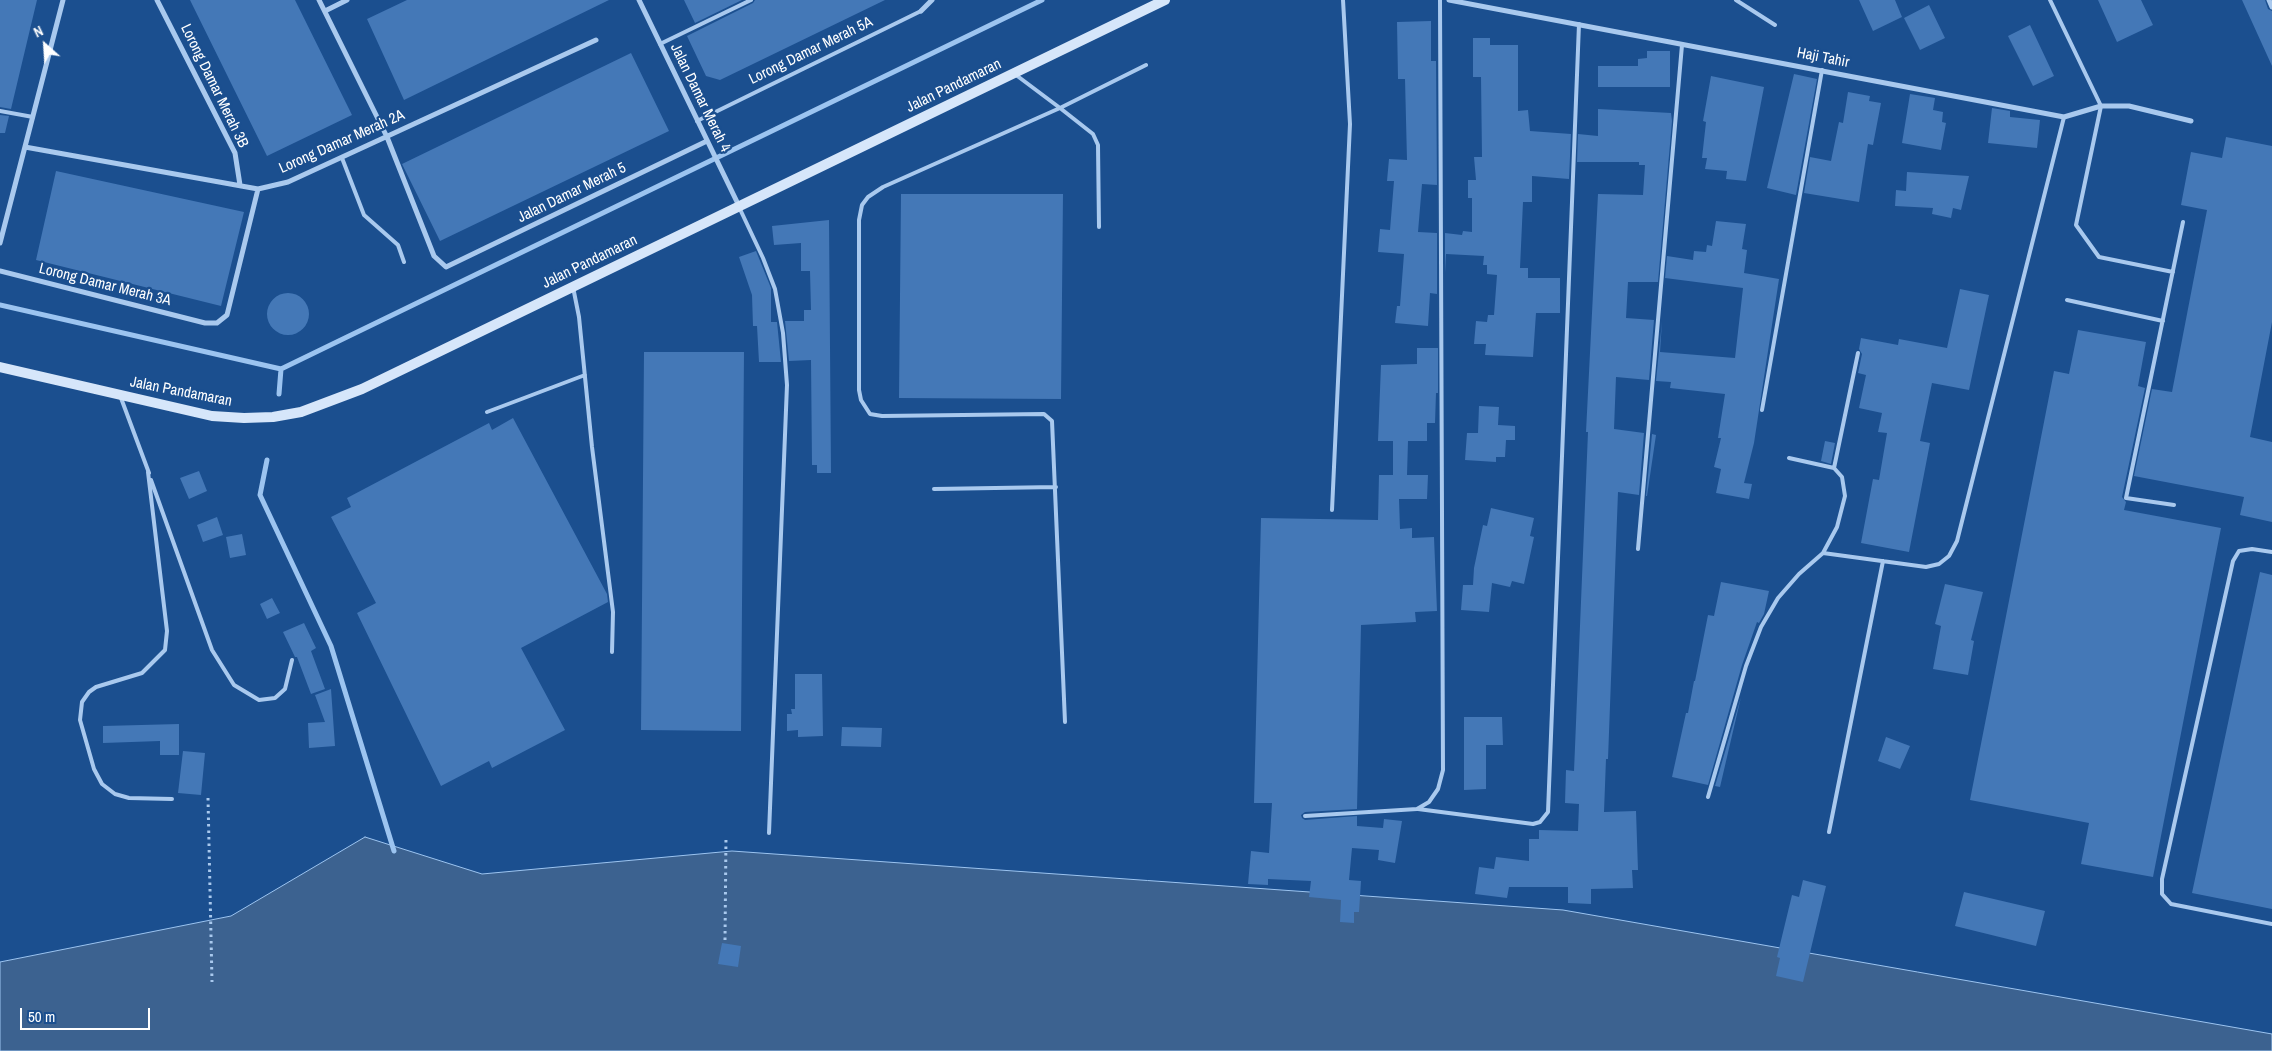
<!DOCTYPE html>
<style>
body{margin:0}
#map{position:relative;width:2272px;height:1051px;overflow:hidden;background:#1b4f8f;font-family:"Archivo Narrow",sans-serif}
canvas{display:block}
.north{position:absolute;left:20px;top:20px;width:50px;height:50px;-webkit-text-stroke:4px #1b4f8f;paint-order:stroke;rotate:334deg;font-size:14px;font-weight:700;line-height:20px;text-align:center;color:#fff}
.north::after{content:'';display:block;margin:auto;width:18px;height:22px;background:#fff;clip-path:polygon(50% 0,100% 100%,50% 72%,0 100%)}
.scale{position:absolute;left:20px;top:1008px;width:130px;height:22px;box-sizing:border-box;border:2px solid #fff;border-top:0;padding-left:6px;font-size:15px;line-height:18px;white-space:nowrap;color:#fff;-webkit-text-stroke:4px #1b4f8f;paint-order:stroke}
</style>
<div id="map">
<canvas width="2272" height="1051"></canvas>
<div class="north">N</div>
<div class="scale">50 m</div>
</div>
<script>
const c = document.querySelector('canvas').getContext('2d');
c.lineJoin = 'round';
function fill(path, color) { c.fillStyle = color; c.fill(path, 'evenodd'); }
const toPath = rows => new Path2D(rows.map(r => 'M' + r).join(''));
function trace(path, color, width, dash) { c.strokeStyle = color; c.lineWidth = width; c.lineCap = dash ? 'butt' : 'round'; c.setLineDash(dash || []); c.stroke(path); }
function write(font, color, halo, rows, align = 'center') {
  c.font = font + ' "Archivo Narrow",sans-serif'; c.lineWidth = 4.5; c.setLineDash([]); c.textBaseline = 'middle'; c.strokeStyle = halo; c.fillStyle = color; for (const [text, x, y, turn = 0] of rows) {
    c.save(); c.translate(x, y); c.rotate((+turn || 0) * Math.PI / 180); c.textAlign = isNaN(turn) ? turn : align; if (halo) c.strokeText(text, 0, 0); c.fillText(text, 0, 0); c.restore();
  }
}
const water = toPath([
 [365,837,482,874,732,851,1563,910,2272,1034,2272,1051,0,1051,0,962,231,916,365,837]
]);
fill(water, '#3c6290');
trace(water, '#9cc4f0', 1);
trace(toPath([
 [0,305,281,369,1042,0],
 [279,394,281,369],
 [267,460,260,495,331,646,394,851]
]), '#9cc4f0', 5);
fill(toPath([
 [0,0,37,0,11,109,0,107],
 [190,0,295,0,352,115,267,156],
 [407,0,609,0,404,100,367,19],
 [684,0,742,0,695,23],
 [755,0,885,0,720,80,706,76,687,36,753,3],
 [1859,0,1895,0,1902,17,1873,31],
 [2098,0,2141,0,2153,25,2117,42],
 [2242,0,2265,0,2268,9,2272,11,2272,66],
 [1929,5,1945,38,1920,50,1904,18],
 [1431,21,1431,61,1436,61,1437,185,1422,184,1418,232,1437,233,1437,294,1430,293,1428,326,1395,323,1397,306,1400,306,1404,254,1378,252,1380,229,1390,230,1394,181,1387,181,1389,159,1407,160,1405,79,1398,79,1397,22],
 [2030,25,2054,76,2033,86,2008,36],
 [1473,38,1490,38,1490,45,1518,45,1518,111,1528,110,1530,131,1571,134,1569,179,1532,176,1532,202,1523,202,1520,268,1528,268,1528,278,1560,278,1560,313,1536,313,1533,357,1485,355,1486,344,1474,344,1476,321,1487,322,1488,315,1494,315,1497,275,1487,274,1487,265,1483,265,1484,256,1446,254,1445,273,1445,233,1462,235,1463,231,1472,232,1472,198,1468,198,1468,180,1476,180,1474,157,1482,157,1481,77,1473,77],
 [1647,51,1670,51,1670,87,1598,87,1598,66,1638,66,1638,59,1647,58],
 [631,53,669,131,440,241,402,164],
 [1794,74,1817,79,1796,195,1767,188],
 [1711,76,1764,87,1746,181,1726,179,1727,171,1705,169,1707,158,1702,158,1706,122,1703,121],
 [1848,92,1870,96,1869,101,1881,103,1873,145,1868,144,1859,202,1804,193,1810,157,1831,161,1839,122,1843,123],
 [1910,94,1935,98,1933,110,1943,112,1942,122,1946,123,1941,150,1902,143],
 [1992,108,2010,111,2010,117,2040,120,2037,148,1988,143],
 [1598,109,1671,113,1672,121,1658,282,1628,282,1626,318,1654,320,1649,380,1616,377,1614,429,1644,433,1639,495,1618,492,1608,759,1606,759,1604,812,1636,811,1638,870,1632,870,1633,888,1591,889,1591,904,1568,903,1568,887,1509,887,1507,898,1475,894,1479,867,1494,869,1496,857,1529,861,1529,839,1539,839,1539,830,1578,831,1579,804,1565,803,1566,770,1574,771,1588,432,1586,432,1598,194,1643,195,1645,165,1639,165,1639,162,1577,162,1578,134,1598,136],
 [0,115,9,116,5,133,0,133],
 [2226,137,2272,146,2272,322,2250,437,2272,442,2272,522,2240,515,2244,497,2134,476,2152,389,2172,392,2207,210,2181,205,2191,152,2222,158],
 [56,171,244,212,221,306,36,260],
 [1907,172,1969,176,1961,210,1953,208,1951,218,1932,214,1933,208,1895,206,1896,190,1906,191],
 [901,194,1063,194,1061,399,899,398],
 [829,220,831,473,817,473,817,465,812,465,811,360,789,361,785,321,804,321,804,310,811,310,810,271,801,271,801,243,774,245,772,226],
 [1716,221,1746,224,1742,249,1747,250,1744,273,1779,279,1754,443,1744,483,1752,484,1749,499,1716,493,1721,469,1714,467,1721,438,1718,438,1725,394,1670,388,1671,382,1656,381,1662,321,1660,352,1735,358,1743,288,1665,278,1667,256,1693,260,1694,251,1706,252,1707,245,1712,246],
 [756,251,771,288,771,322,777,322,781,362,759,362,757,326,753,326,752,295,739,257],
 [1960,289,1989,295,1969,390,1932,383,1920,441,1930,443,1909,552,1861,543,1873,479,1879,480,1887,433,1878,432,1882,413,1859,408,1866,375,1858,373,1862,354,1859,349,1861,338,1898,345,1899,339,1947,348],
 '267 314a21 21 0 1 1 42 0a21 21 0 1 1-42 0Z',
 [2078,330,2146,342,2138,386,2145,388,2122,497,2126,502,2124,510,2221,528,2153,877,2081,864,2089,823,1970,800,2054,371,2069,374],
 [1417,348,1438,348,1438,393,1436,393,1435,423,1427,423,1427,441,1408,441,1407,475,1428,475,1427,499,1399,499,1400,529,1412,528,1412,538,1434,537,1437,611,1415,612,1416,622,1361,625,1357,809,1305,812,1301,815,1302,818,1305,820,1357,816,1357,826,1383,828,1384,819,1402,821,1395,863,1378,860,1379,850,1352,848,1349,880,1361,881,1359,912,1354,912,1354,923,1340,922,1341,900,1309,897,1311,881,1268,879,1268,885,1248,884,1251,851,1269,853,1272,803,1254,803,1261,518,1378,520,1379,475,1393,475,1393,441,1378,441,1381,365,1417,364],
 [644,352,744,352,741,731,641,730],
 [1479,406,1499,407,1498,425,1515,426,1515,440,1506,440,1505,457,1496,457,1496,462,1465,460,1467,433,1478,433],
 [513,418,607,594,608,602,521,648,565,730,492,768,489,761,441,786,357,613,376,603,331,517,351,507,347,498,489,423,492,430],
 [1652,434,1656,435,1647,496,1646,496],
 [1825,441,1835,443,1831,464,1821,461],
 [199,471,207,491,189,499,180,478],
 [1491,508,1534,518,1530,536,1534,537,1524,584,1512,581,1510,587,1492,583,1489,612,1461,610,1463,585,1473,585,1474,568,1483,525,1487,526],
 [217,517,223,535,203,542,197,525],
 [242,534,246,555,230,558,226,537],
 [2260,572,2272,575,2272,909,2192,893],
 [1721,582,1769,591,1764,614,1759,623,1757,622,1742,665,1708,785,1672,777,1686,713,1688,713,1694,681,1695,681,1708,615,1714,616],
 [1945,584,1983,592,1971,640,1974,641,1968,675,1933,669,1941,626,1935,624],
 [272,598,280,613,267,619,260,604],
 [304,623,316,648,311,651,325,689,311,694,297,657,295,657,283,632],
 [795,674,822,674,823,736,798,737,798,730,787,731,787,714,792,714,791,709,795,709],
 [331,689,335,746,309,748,308,723,325,722,315,695],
 [1741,697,1720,787,1715,786],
 [1464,717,1502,717,1503,745,1486,745,1486,789,1464,790],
 [179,724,179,755,160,755,160,741,103,743,103,726],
 [842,727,882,728,881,747,841,746],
 [1886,737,1910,746,1900,769,1878,761],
 [183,751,205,753,201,795,178,793],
 [1803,880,1826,886,1803,982,1776,976,1780,958,1777,957,1792,895,1799,897],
 [1964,892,2045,911,2036,946,1955,926],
 [722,943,741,946,738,967,718,964]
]), '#4478b7');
trace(toPath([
 [208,798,212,982],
 [725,940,726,836]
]), '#a9c9ee', 3, [2.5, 4]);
trace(toPath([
 [1736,0,1775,25],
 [2050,0,2101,106,2076,225,2099,257,2173,272],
 [660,44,751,0],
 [1016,75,1060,108,883,187,868,197,862,205,859,220,859,390,861,400,870,414,882,416,1044,414,1052,421,1065,722],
 [0,111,33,117],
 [697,121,921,11],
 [342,158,364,215,398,245,404,262],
 [739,207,763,258,775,289,783,333,787,385,769,833],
 [1099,227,1098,145,1093,134,1060,108,1146,65],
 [573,287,579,317,592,447,613,612,612,652],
 [2067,300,2163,321],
 [121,398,149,473],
 [1762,410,1822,70],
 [487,412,585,375],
 [1834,468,1858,353],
 [148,472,167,631,165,650,142,673,96,687,89,692,82,702,80,720,94,769,102,784,115,794,129,798,172,799],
 [151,480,212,650,234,685,259,700,275,698,285,689,292,660],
 [934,489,1056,487],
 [2174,505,2126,498,2183,222],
 [1332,510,1350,124,1343,0],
 [1638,549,1682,45],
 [2272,552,2252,549,2239,551,2233,561,2162,879,2162,894,2171,904,2272,924],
 [1823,553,1926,567,1939,564,1949,556,1957,541,2064,117],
 [1708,797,1746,666,1761,627,1778,598,1799,574,1823,553,1837,527,1845,496,1842,477,1834,468,1789,458],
 [1418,809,1533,824,1540,822,1548,812,1579,24],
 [1305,816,1417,809,1429,802,1438,789,1443,770,1440,0],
 [1829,832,1883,561]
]), '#a9c9ee', 4);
trace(toPath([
 [157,0,235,153,240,185],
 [319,0,387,137,434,256,446,267,707,141],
 [639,0,739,206],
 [1449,0,2064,117,2101,106,2129,106,2191,121],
 [2269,0,2272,7],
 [325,11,347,0],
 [921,11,932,0],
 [25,147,258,189,288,182,596,40],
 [0,243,63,0],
 [0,271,205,323,217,323,227,315,258,189]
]), '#a9c9ee', 5);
trace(toPath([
 [0,367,212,416,244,418,273,417,301,412,362,389,1165,0]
]), '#d6e6fa', 10);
write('15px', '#fff', '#1b4f8f', [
 ["Lorong Damar Merah 5A",811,51,-26],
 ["Haji Tahir",1823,58,11],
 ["Lorong Damar Merah 3B",214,86,64],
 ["Jalan Pandamaran",954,86,-26],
 ["Jalan Damar Merah 4",700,98,64],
 ["Lorong Damar Merah 2A",342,142,-24],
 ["Jalan Damar Merah 5",572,193,-26],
 ["Jalan Pandamaran",590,262,-26],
 ["Lorong Damar Merah 3A",105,285,14],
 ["Jalan Pandamaran",181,392,11]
]);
</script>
